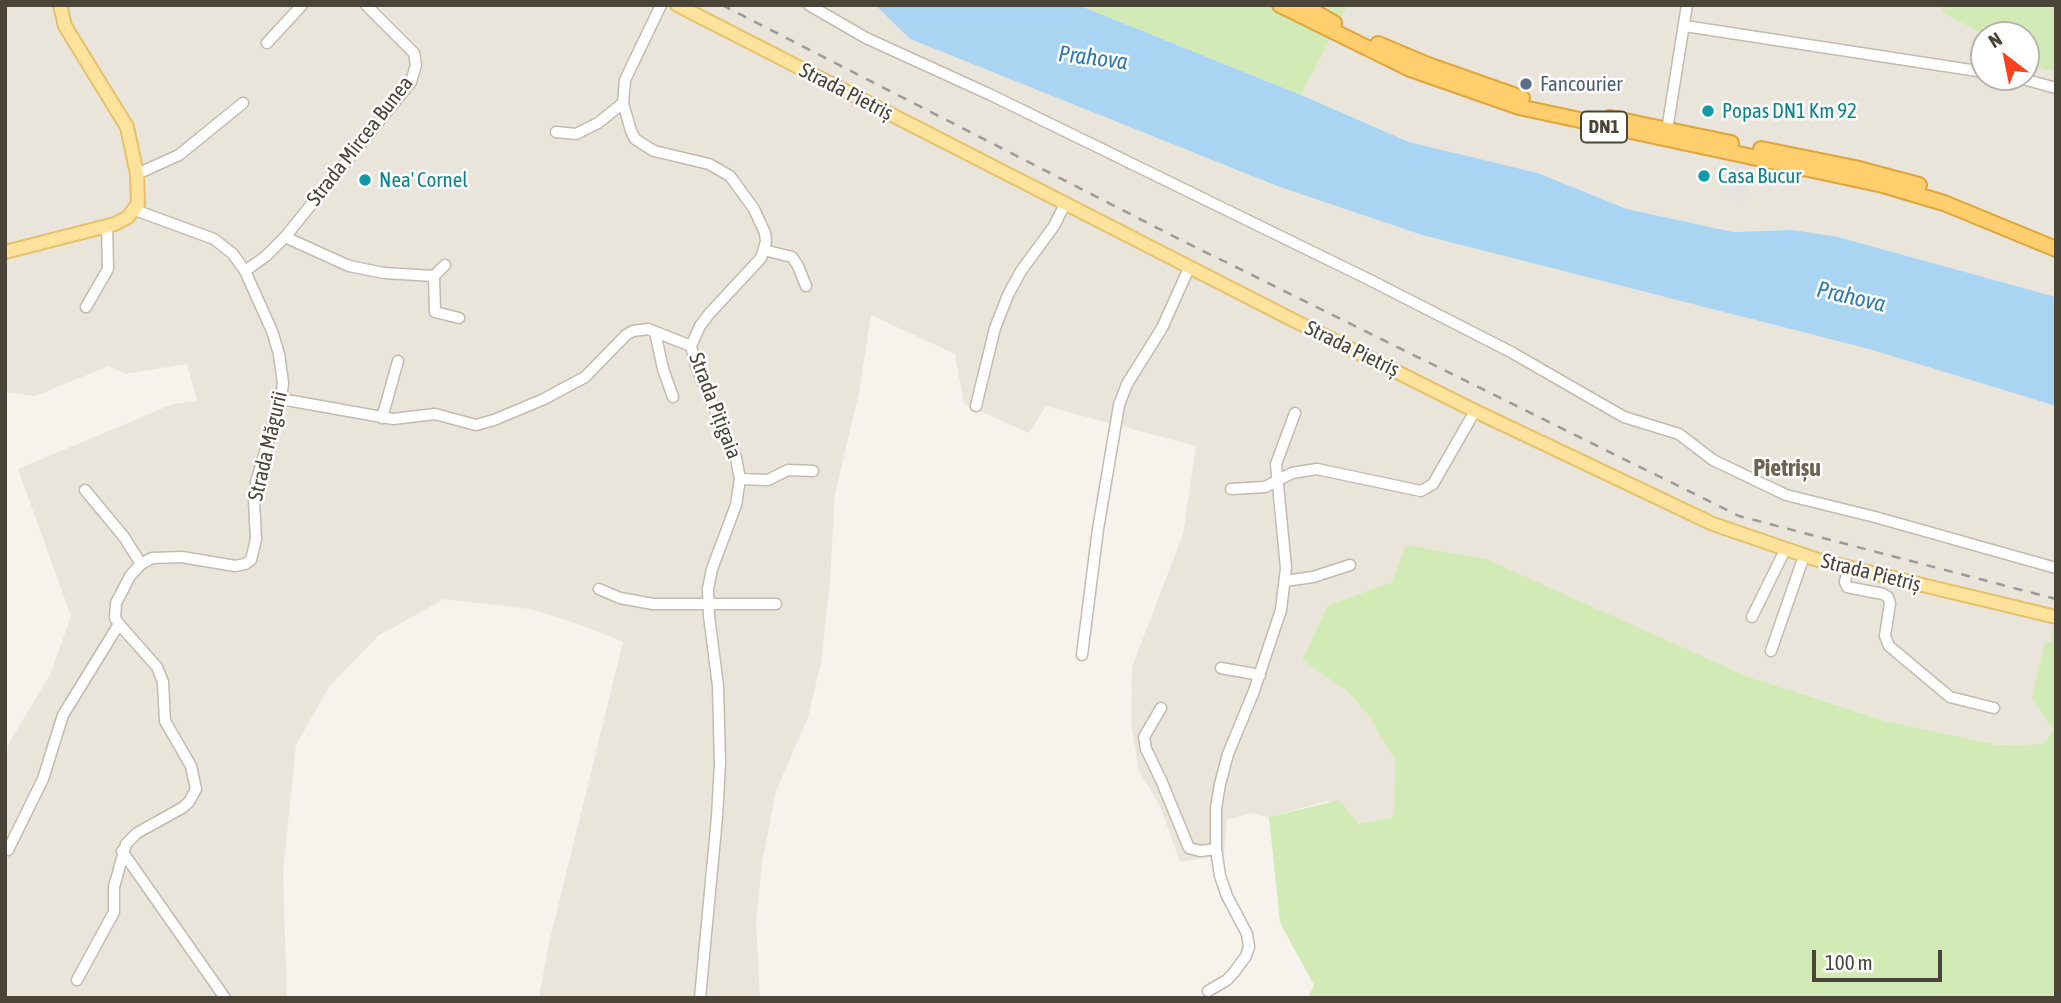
<!DOCTYPE html>
<meta charset="utf-8">
<style>
body{margin:0}
#map{position:relative;width:2061px;height:1003px;overflow:hidden;background:#f6f3ec;font-family:"Asap Condensed",sans-serif}
canvas{display:block}
.frame{position:absolute;inset:0;border:7px solid #4b4439;pointer-events:none}
.north{position:absolute;left:1970px;top:21px;width:70px;height:70px;box-sizing:border-box;background:#fff;border:2px solid #b7b4b0;border-radius:50%;rotate:328deg;font-size:19px;font-weight:700;line-height:28px;text-align:center;color:#4b4439}
.north::after{content:'';display:block;margin:auto;width:24px;height:32px;background:#fc3f1d;clip-path:polygon(50% 0,100% 100%,50% 72%,0 100%)}
.scale{position:absolute;left:1812px;top:950px;width:130px;height:32px;box-sizing:border-box;border:4px solid #4b4439;border-top:0;padding-left:9px;font-size:21px;line-height:24px;white-space:nowrap;color:#4b4439;-webkit-text-stroke:5px #fff;paint-order:stroke}
</style>
<div id="map">
<canvas width="2061" height="1003"></canvas>
<div class="frame"></div>
<div class="north">N</div>
<div class="scale">100 m</div>
</div>
<script>
const c = document.querySelector('canvas').getContext('2d');
c.lineJoin = 'round';
function fill(path, color) { c.fillStyle = color; c.fill(path, 'evenodd'); }
const toPath = rows => new Path2D(rows.map(r => 'M' + r).join(''));
function trace(path, color, width, dash) { c.strokeStyle = color; c.lineWidth = width; c.lineCap = dash ? 'butt' : 'round'; c.setLineDash(dash || []); c.stroke(path); }
function write(font, color, halo, rows, align = 'center') {
  c.font = font + ' "Asap Condensed",sans-serif'; c.lineWidth = 5; c.setLineDash([]); c.textBaseline = 'middle'; c.strokeStyle = halo; c.fillStyle = color; for (const [text, x, y, turn = 0] of rows) {
    c.save(); c.translate(x, y); c.rotate((+turn || 0) * Math.PI / 180); c.textAlign = isNaN(turn) ? turn : align; if (halo) c.strokeText(text, 0, 0); c.fillText(text, 0, 0); c.restore();
  }
}
fill(toPath([
 [5,5,875,5,910,39,1277,186,1422,235,1869,349,2056,406,2056,602,2051,642,2045,641,2053,728,2044,744,1998,745,1886,721,1746,676,1392,582,1328,605,1302,660,1347,691,1368,715,1395,760,1394,817,1358,824,1328,801,1269,817,1250,813,1227,820,1224,855,1180,862,1160,806,1139,771,1131,724,1132,667,1183,534,1196,446,1046,406,1029,433,964,404,955,354,871,315,859,393,835,494,830,581,821,663,808,717,776,791,762,863,756,922,760,998,539,998,549,943,623,642,579,624,530,609,444,599,378,636,329,687,296,745,283,873,287,998,5,998,5,750,51,673,71,616,18,469,173,404,197,401,187,364,125,374,109,366,35,396,5,392],
 [1348,5,1943,5,1943,12,1984,35,1984,77,2026,77,2026,59,2045,70,2056,71,2056,297,1838,237,1793,230,1733,232,1627,209,1538,173,1409,142,1301,95]
]), '#eae5da');
fill(toPath([
 [1078,5,1348,5,1301,95],
 [1943,5,2056,5,2056,71,2045,70,2026,59,2026,35,1984,35,1942,12],
 [1406,545,1486,559,1746,676,1886,721,1998,745,2044,744,2053,729,2032,699,2045,641,2051,642,2056,602,2056,998,1308,998,1314,985,1280,923,1269,817,1340,800,1358,824,1394,817,1395,760,1368,715,1347,691,1302,660,1328,605,1392,582]
]), '#d2eab5');
fill(toPath([
 [1737,158,1755,163,1744,202,1726,197]
]), '#e5e3e0');
fill(toPath([
 [875,5,1078,5,1301,95,1409,142,1538,173,1627,209,1733,232,1793,230,1838,237,2056,297,2056,406,1869,349,1422,235,1277,186,910,39]
]), '#a9d4f2');
const minor = toPath([
 [661,5,625,80,623,103,631,131,635,139,654,151,709,164,730,176,754,209,765,233,766,242,761,258,709,314,700,326,691,346,696,366,736,458,740,479,736,505,712,569,708,589,709,616,718,686,720,763,717,817,700,998],
 [809,5,866,38,991,95,1370,280,1511,352,1624,417,1679,434,1713,460,1786,495,1875,517,2056,568],
 [1685,26,1984,72],
 [267,43,302,5],
 [2016,77,2056,88],
 [1667,130,1687,5],
 [556,132,576,134,598,123,623,103],
 [137,174,179,155,243,103],
 [285,237,349,266,384,273,434,276],
 [764,250,792,257,798,266,806,286],
 [445,265,434,276,435,312,459,318],
 [245,271,266,256,285,237,411,82,416,65,414,53,366,5],
 [86,307,108,269,107,226],
 [655,332,663,369,673,397],
 [281,399,393,419,435,414,476,425,494,420,544,399,585,377,626,335,633,331,648,329,691,346],
 [976,406,995,328,1008,295,1021,271,1054,226,1065,204],
 [382,418,398,361],
 [740,479,768,480,788,470,813,471],
 [1231,489,1265,487,1292,473,1317,469,1421,491,1433,484,1475,411],
 [85,490,124,537,141,564],
 [1848,567,1845,582,1847,587,1883,594,1888,597,1890,603,1885,636,1889,646,1950,697,1994,708],
 [1285,581,1313,577,1350,565],
 [599,589,620,598,653,604,776,604],
 [1752,617,1785,550],
 [1771,651,1804,556],
 [1082,655,1098,529,1119,405,1127,384,1162,328,1189,268],
 [1221,668,1260,675],
 [1161,708,1144,737,1146,749,1161,780,1189,848,1200,851,1216,849],
 [8,850,43,779,63,715,119,624],
 [122,851,225,998],
 [77,980,114,912,114,887,126,844,137,833,182,808,189,802,196,789,191,766,165,721,163,682,157,667,119,624,115,618,116,603,130,576,141,564,152,558,182,557,235,566,245,564,251,560,256,539,254,501,256,482,281,399,283,383,279,354,272,331,245,271,233,254,214,239,135,210],
 [1208,991,1227,980,1235,971,1246,956,1249,947,1247,934,1227,896,1220,876,1216,849,1216,808,1220,784,1228,754,1254,691,1281,610,1286,568,1276,464,1295,413]
]);
const major = toPath([
 [677,5,1289,318,1475,411,1713,524,1818,560,2056,617],
 [5,252,115,224,128,217,138,204,137,174,127,127,65,26,60,5]
]);
const highway = toPath([
 [1280,5,1410,69,1519,107,1883,185,1944,203,2056,249],
 [1302,5,1334,23],
 [1378,44,1428,65,1522,98],
 [1610,118,1731,143],
 [1761,149,1855,168,1919,185]
]);
trace(minor, '#c2bbae', 13);
trace(major, '#e6c16a', 16);
trace(highway, '#e0a43c', 18);
trace(minor, '#fff', 10);
trace(major, '#ffe39c', 12);
trace(highway, '#ffcf6e', 14);
trace(toPath([
 [722,5,1175,237,1739,516,2056,599]
]), '#9a9a9a', 2.5, [9, 9]);
for (const [x, y, r, color] of [
 [1526,84,7,"#5c6f8a"],
 [1708,111,7,"#0f9aa8"],
 [1704,176,7,"#0f9aa8"],
 [365,180,7,"#0f9aa8"]
]) { const dot = new Path2D(); dot.arc(x, y, r, 0, 2 * Math.PI); c.fillStyle = color; c.fill(dot); trace(dot, '#fff', 2.5); }
for (const [x, y, w] of [
 [1604,127,46]
]) { const box = new Path2D(); box.roundRect(x - w / 2, y - 15.5, w, 31, 5); c.fillStyle = '#fff'; c.fill(box); trace(box, '#4b4439', 2); }
write('bold 19px', '#4b4439', null, [
 ["DN1",1604,127]
]);
write('21px', '#4e5e75', '#fff', [
 ["Fancourier",1540,84]
], 'left');
write('21px', '#4b4439', '#fff', [
 ["Strada Pietriș",846,92,27],
 ["Strada Mircea Bunea",360,141,-52],
 ["Strada Pietriș",1352,349,26],
 ["Strada Pițigaia",715,406,69],
 ["Strada Măgurii",268,446,-77],
 ["Strada Pietriș",1871,573,14]
]);
write('21px', '#0d838f', '#fff', [
 ["Popas DN1 Km 92",1722,111],
 ["Casa Bucur",1718,176],
 ["Nea' Cornel",379,180]
], 'left');
write('italic 23px', '#2e7ab2', '#fff', [
 ["Prahova",1093,58,7],
 ["Prahova",1851,297,13]
]);
write('bold 24px', '#6e6250', '#fff', [
 ["Pietrișu",1787,468]
]);
</script>
